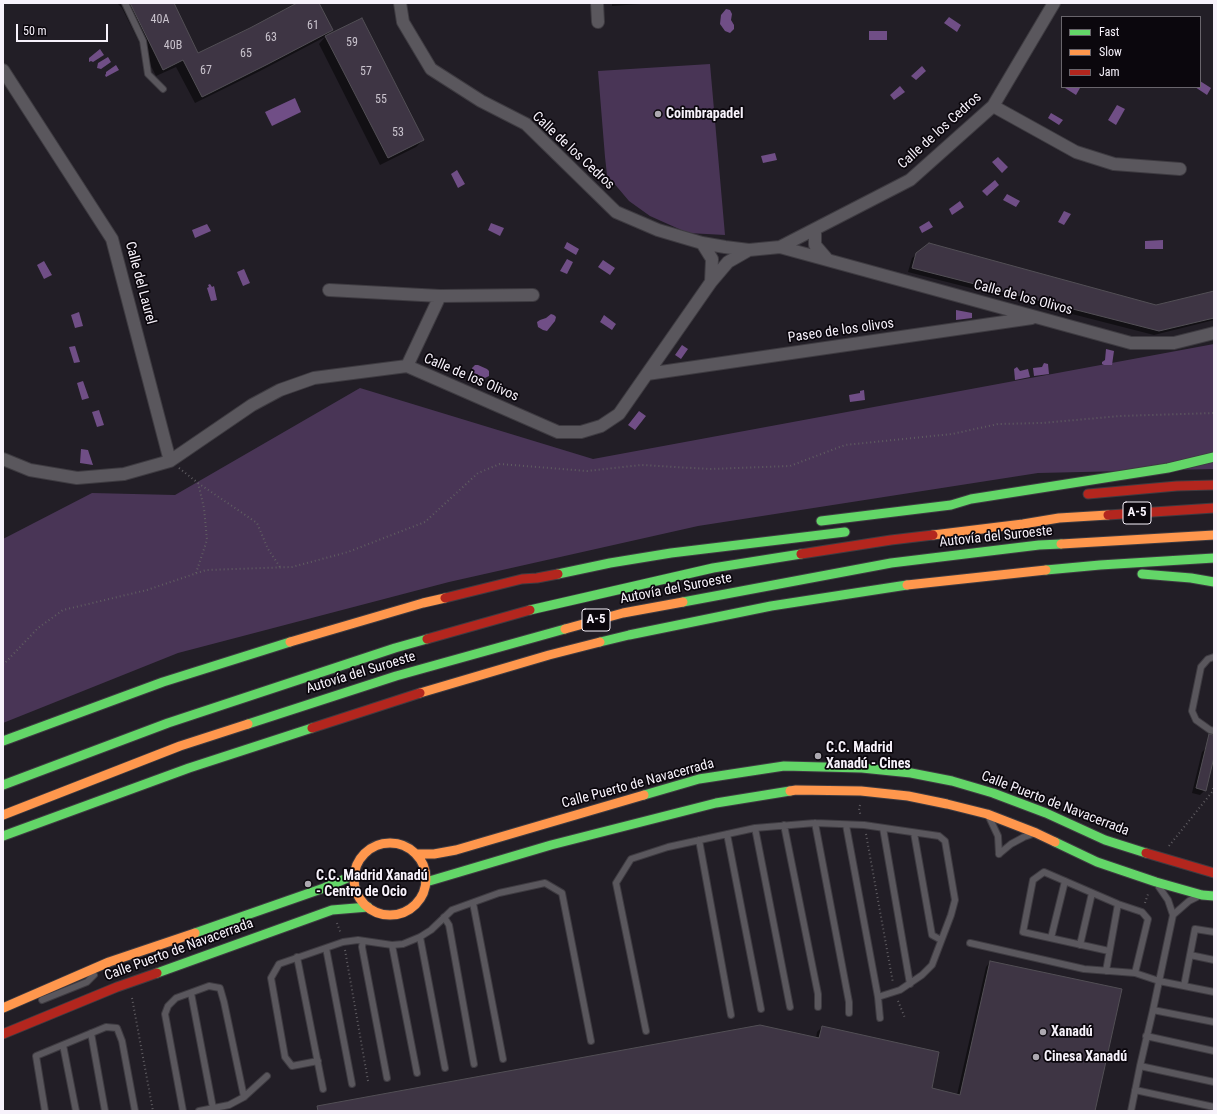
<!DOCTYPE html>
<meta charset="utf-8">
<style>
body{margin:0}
#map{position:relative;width:1217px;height:1114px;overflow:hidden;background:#221e26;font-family:"Roboto Condensed",sans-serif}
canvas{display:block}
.frame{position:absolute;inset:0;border:4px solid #f7f2fb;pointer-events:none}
.legend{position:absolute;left:1061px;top:16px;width:140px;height:72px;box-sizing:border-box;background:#0b070d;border:1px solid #69656c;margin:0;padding:5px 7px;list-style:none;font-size:12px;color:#f7f2fb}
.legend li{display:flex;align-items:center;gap:8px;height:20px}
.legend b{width:20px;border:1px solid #69656c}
.scale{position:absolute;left:16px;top:24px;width:92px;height:18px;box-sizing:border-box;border:2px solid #f7f2fb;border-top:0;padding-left:5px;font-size:12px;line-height:14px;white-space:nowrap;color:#f7f2fb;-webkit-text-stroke:3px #0b070d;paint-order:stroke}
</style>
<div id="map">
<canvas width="1217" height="1114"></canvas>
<div class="frame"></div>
<ul class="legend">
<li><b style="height:5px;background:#63d668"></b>Fast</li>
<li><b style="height:5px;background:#ff974d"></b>Slow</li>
<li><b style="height:5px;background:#b3261e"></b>Jam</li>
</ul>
<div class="scale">50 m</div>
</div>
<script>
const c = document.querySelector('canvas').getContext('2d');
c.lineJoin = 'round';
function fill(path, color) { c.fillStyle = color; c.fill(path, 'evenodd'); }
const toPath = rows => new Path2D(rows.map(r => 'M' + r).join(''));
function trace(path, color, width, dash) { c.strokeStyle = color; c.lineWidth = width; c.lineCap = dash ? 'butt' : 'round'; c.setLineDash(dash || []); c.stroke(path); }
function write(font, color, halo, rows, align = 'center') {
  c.font = font + ' "Roboto Condensed",sans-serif'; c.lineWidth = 3.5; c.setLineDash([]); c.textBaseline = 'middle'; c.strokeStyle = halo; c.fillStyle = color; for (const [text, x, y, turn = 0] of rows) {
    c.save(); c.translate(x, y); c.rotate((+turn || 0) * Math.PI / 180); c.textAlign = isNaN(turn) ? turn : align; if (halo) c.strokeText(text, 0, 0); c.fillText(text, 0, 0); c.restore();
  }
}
fill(toPath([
 [710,64,725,235,688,233,650,216,629,201,607,175,605,157,598,71],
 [1214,344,1214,469,1038,473,698,526,449,582,178,653,3,723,3,539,92,493,175,495,360,388,593,459]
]), '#493556');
fill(toPath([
 [726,9,730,10,732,14,731,20,734,25,734,29,730,33,725,31,720,24,721,15],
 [949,17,961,25,957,32,944,23],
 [869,31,887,31,887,40,869,40],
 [100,49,104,55,93,62,91,61,89,62,89,58],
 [108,57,111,62,101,69,97,68,98,63],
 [116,65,119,70,106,77,105,75,106,74,106,72],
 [922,66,926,71,916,80,911,76],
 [1200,81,1211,88,1207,95,1195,87,1200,87],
 [900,86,905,92,894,100,890,95],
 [1066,87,1079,87,1080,88,1076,95,1065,88],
 [295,98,301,112,272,126,265,112],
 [1117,105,1125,109,1116,125,1108,120],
 [1051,113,1063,120,1059,125,1048,118],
 [775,153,777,160,763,163,761,156],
 [998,157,1008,167,1002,173,992,162],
 [457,170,465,184,458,188,451,174],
 [995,180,999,185,987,196,982,191],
 [1007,194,1020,201,1016,207,1003,200],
 [960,201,964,207,952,215,949,209],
 [1064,211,1071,214,1064,225,1058,222],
 [929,221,933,227,922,233,919,227],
 [491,223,504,228,500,236,488,230],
 [207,224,211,231,195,238,192,230],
 [1163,240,1163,249,1145,249,1145,241],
 [567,242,579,249,576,255,564,248],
 [567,259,573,262,567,274,560,271],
 [603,260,615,268,610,275,598,267],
 [44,261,52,275,44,279,37,265],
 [244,269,250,283,243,286,237,272],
 [210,284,212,287,214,286,217,300,211,301,207,288,209,287,208,285],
 [956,310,972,313,972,318,956,320],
 [79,312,83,326,75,328,71,315],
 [551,314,554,315,556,317,555,321,547,331,543,330,538,327,537,322,540,320,546,318],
 [604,315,616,324,612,330,600,322],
 [682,345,688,349,681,359,675,355],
 [75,346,80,362,74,363,69,347],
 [1106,349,1114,351,1112,365,1104,365,1102,364,1102,362,1105,360],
 [1044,363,1048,364,1049,374,1034,376,1033,368,1042,367],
 [475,365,478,365,487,369,489,371,489,376,485,378,474,373,472,368],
 [1017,367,1020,371,1028,369,1030,377,1015,380,1014,369],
 [83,381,89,398,82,400,77,383],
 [864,390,865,400,850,402,849,395,860,393,860,391],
 [99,410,104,425,97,427,92,412],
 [639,411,646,416,635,430,628,425],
 [81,449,88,450,93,465,80,463]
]), '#704e86');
fill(toPath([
 [117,3,173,3,198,54,300,3,317,3,331,30,325,37,260,71,195,103,176,67,156,76,122,8],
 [612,3,655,3,612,6],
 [361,19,423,140,416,147,380,165,319,44,325,37],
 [917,254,1156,306,1214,292,1214,320,1154,335,908,272,912,258],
 [1207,747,1214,749,1214,753,1205,790,1200,795,1192,793,1202,752],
 [990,962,1094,1111,321,1111,816,1039,817,1032,822,1027,930,1089,957,1095,986,967]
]), '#0007');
const building = toPath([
 [130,3,174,3,198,53,250,28,297,3,319,3,333,30,268,64,202,97,183,60,163,70,130,3],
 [362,18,424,140,388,158,325,36,362,18],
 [929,243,1156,305,1214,291,1214,318,1159,331,912,268,916,253,929,243],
 [1209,734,1214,735,1214,757,1206,791,1196,788,1209,734],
 [990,961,1122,989,1095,1111,318,1111,317,1106,760,1025,819,1038,822,1026,939,1052,932,1088,960,1095,990,961]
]);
fill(building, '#3e3544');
trace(building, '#524f55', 1);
const lane = toPath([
 [125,3,143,41,148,74,163,89],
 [1214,657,1208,659,1201,667,1192,711,1196,720,1210,730,1214,731],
 [990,819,998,836,999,854],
 [815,823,849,1002,849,1013],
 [784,825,818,994,818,1007],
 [846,825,878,997,880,1018],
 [755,828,790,1007],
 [883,828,910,984],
 [914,833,932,935,941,940],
 [727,834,761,1009],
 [699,840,731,1015],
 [999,854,1011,844,1024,837,1030,835],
 [473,903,503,1059],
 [1173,915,1189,901,1197,897],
 [444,917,449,925,474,1064],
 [420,937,445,1068],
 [1051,938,1065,881],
 [363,941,362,947,387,1078],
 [970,943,1084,969,1135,973,1159,981,1214,992],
 [392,945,417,1073],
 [1080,945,1092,893],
 [326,948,352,1084],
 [1109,951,1023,932,1033,880,1044,872,1118,904,1142,912,1148,919,1135,973],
 [1190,955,1214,960],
 [297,957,323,1089],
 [1106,971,1118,904],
 [1184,986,1195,929,1214,932],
 [191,993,213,1108],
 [42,1000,87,982,94,975],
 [1153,1010,1214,1022],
 [646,1031,616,883,631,859,668,847,755,828,815,823,864,825,939,836,945,841,955,900,951,915,932,965,922,975,900,990,878,997],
 [91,1033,105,1111],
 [1146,1036,1214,1051],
 [63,1045,76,1111],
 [318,1061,292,1066,285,1057,271,978,279,964,343,942,358,940,392,945,403,944,420,937,431,930,452,910,499,893,545,883,562,893,591,1041],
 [1140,1066,1214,1082],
 [1135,1090,1214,1107],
 [45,1111,36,1056,106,1027,117,1028,122,1041,135,1111],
 [183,1111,165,1014,168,1006,176,998,209,986,220,988,224,1002,244,1097],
 [199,1111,229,1105,244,1097,267,1076],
 [1131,1111,1140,1066,1153,1010,1173,915,1168,900,1159,887]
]);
const street = toPath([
 [400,3,403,22,431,69,481,101,526,124,616,212,658,230,702,243,712,259,711,282],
 [597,3,598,22],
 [3,70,112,239,170,461],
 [993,106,1076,152,1114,164,1180,169],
 [815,229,815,245,827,259],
 [702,243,725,247,749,250],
 [780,247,1131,343,1174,343,1214,333],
 [329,290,440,296,533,295],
 [407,366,440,296],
 [647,374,1032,318],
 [3,459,30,470,77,478,124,474,170,461,252,405,280,390,314,378,407,366,558,432,581,432,601,426,619,414,711,282,728,262,749,250,780,247,910,180,993,106,1054,3]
]);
const fast = toPath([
 [821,521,951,505,971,499,1168,468,1214,457],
 [1046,570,1100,565,1214,558],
 [558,574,610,563,671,553,845,532],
 [1142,574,1191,578,1214,582],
 [683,602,891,563,1039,545,1061,544],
 [530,610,713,568,801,554],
 [600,642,629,635,771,606,907,585],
 [248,724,396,676,565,629],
 [3,741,163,682,290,642],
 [3,785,168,723,395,648,427,639],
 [644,795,699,779,784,766,862,768,911,773,952,781,993,793,1046,813,1105,840,1146,853],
 [3,836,189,768,312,728],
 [1055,842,1097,862,1156,882,1202,895,1214,896],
 [426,882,551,845,716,803,790,791],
 [195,933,324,888,354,875],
 [157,973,332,910,368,907]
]);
const slow = toPath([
 [933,535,1023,524,1059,518,1108,515],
 [1061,544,1214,535],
 [907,585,1046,570],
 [565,629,623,613,683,602],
 [290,642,423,603,445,598],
 [420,693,549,655,600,642],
 [790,791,796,790,861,791,908,796,947,804,987,814,1036,833,1055,842],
 [3,815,180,746,248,724],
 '354 879a36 36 0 1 1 72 0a36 36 0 1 1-72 0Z',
 [416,854,434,854,456,850,644,795],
 [3,1008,109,962,195,933]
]);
const jam = toPath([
 [1088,494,1177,486,1214,485],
 [1108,515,1214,508],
 [801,554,891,540,933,535],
 [445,598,522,579,537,578,558,574],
 [427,639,530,610],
 [312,728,420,693],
 [1146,853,1214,873],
 [3,1034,117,987,157,973]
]);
trace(lane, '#3e3b41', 8);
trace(street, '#3e3b41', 14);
trace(fast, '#3e3b41', 11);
trace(slow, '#3e3b41', 11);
trace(jam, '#3e3b41', 11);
trace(toPath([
 [179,468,198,483,204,508,207,540,196,573],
 [198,483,257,523,268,549,280,567],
 [3,665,38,628,63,610,147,590,206,570,292,567,348,552,425,522,478,473,500,464,587,471,641,465,710,469,790,466,845,445,952,434,998,424,1042,423,1120,416,1214,413],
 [860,805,859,810,861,816],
 [866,834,893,983],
 [1169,846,1212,792,1214,785],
 [1145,903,1148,894],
 [337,923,341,934],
 [345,950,368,1081],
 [132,998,153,1111],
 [898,1001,905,1018]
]), '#605d62', 2, [1, 3]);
trace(lane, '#5a575d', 6);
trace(street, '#5a575d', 12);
trace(fast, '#63d668', 9);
trace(slow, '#ff974d', 9);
trace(jam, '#b3261e', 9);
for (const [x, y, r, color] of [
 [658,114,4,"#aca8b0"],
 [818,756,4,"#aca8b0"],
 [308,884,4,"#aca8b0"],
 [1043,1032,4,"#aca8b0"],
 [1036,1057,4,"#aca8b0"]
]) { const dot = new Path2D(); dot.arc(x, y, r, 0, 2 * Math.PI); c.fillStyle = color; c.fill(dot); trace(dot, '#0b070d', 1.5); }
write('12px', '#c9c3cd', null, [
 ["40A",160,20],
 ["61",313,26],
 ["63",271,38],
 ["59",352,43],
 ["40B",173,46],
 ["65",246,54],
 ["67",206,71],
 ["57",366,72],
 ["55",381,100],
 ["53",398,133]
]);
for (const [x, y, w] of [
 [1137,513,28],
 [596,620,28]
]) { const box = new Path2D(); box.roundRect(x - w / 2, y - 11, w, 22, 3); c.fillStyle = '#0b070d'; c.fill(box); trace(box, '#f7f2fb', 1); }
write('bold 13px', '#f7f2fb', null, [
 ["A-5",1137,513],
 ["A-5",596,620]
]);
write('bold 14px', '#f7f2fb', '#0b070d', [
 ["Coimbrapadel",666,114],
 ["C.C. Madrid",826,748],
 ["Xanadú - Cines",826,764],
 ["C.C. Madrid Xanadú",316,876],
 ["- Centro de Ocio",316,892],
 ["Xanadú",1051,1032],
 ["Cinesa Xanadú",1044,1057]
], 'left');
write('14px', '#f7f2fb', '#0b070d', [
 ["Calle de los Cedros",940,131,-42],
 ["Calle de los Cedros",573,151,43],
 ["Calle del Laurel",140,283,75],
 ["Calle de los Olivos",1023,298,15],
 ["Paseo de los olivos",841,331,-8],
 ["Calle de los Olivos",471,378,23],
 ["Autovía del Suroeste",996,537,-6],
 ["Autovía del Suroeste",676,589,-11],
 ["Autovía del Suroeste",361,673,-17],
 ["Calle Puerto de Navacerrada",638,784,-15],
 ["Calle Puerto de Navacerrada",1055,804,21],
 ["Calle Puerto de Navacerrada",179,950,-20]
]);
</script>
